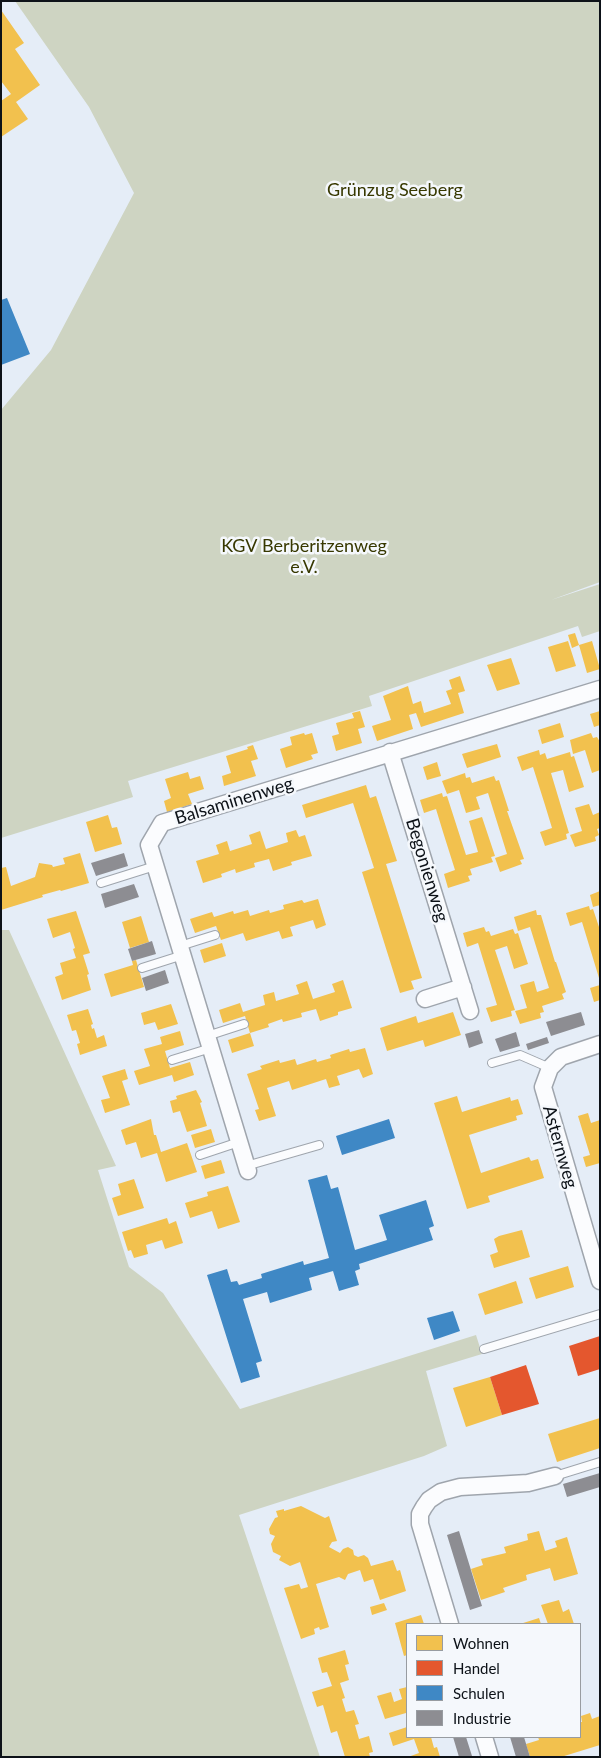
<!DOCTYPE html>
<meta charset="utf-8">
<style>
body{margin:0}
#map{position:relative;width:601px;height:1758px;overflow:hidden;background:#e5edf7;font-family:Lato,sans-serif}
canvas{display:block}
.frame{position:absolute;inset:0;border:2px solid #0d1218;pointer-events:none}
.legend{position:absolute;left:406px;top:1623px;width:175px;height:115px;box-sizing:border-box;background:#f5f8fc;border:1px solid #989ca1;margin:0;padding:6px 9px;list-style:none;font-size:15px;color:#0d1218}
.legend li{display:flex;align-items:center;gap:10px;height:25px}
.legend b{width:25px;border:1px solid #989ca1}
</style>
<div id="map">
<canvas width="601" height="1758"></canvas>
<div class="frame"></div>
<ul class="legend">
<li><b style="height:14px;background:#f2c14e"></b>Wohnen</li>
<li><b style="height:14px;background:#e4572e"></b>Handel</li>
<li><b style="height:14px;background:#3f88c5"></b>Schulen</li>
<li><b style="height:14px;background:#8d8d92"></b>Industrie</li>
</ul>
</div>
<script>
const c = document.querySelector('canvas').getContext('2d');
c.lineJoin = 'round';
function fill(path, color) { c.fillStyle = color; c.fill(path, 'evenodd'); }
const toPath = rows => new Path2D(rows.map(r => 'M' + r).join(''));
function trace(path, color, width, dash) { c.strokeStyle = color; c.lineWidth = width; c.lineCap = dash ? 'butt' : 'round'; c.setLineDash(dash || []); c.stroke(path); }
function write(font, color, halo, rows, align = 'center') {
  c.font = font + ' Lato,sans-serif'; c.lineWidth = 5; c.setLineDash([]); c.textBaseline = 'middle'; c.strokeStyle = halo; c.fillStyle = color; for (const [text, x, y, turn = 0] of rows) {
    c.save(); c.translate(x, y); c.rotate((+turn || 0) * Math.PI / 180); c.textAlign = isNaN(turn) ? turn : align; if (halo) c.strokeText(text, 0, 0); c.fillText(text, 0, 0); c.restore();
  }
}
fill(toPath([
 [15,1,600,1,600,582,551,600,600,584,600,631,582,637,578,626,369,696,372,706,128,781,133,797,1,838,1,410,51,350,134,193,89,107],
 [1,930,9,930,116,1166,98,1170,129,1267,163,1293,240,1409,476,1335,482,1354,426,1371,447,1446,424,1456,239,1515,320,1757,1,1757]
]), '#ced4c2');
fill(toPath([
 [1,10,24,43,15,49,40,85,16,102,28,119,1,137,1,101,11,94,1,81],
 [575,633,579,645,572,648,568,635],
 [568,641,576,666,556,672,548,647],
 [592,641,600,669,587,673,579,645],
 [511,658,520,684,497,691,487,665],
 [460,676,465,691,458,693,464,713,421,727,416,713,409,715,413,729,377,741,372,726,391,720,383,696,408,686,413,704,421,701,424,713,451,704,446,691,452,689,449,680],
 [360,711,365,727,358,729,362,743,336,751,332,736,339,734,336,723,354,718,352,713],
 [600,711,600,725,594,727,590,714],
 [560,723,564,737,542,744,538,730],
 [304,733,305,735,312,733,318,753,311,755,313,759,286,768,280,749,292,745,290,737],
 [591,733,593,738,597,737,600,742,600,770,592,773,585,750,573,754,570,740],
 [497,744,501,757,467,768,462,754],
 [253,745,258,759,251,761,256,776,224,786,222,776,231,773,226,756,248,749,247,747],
 [539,750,540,755,545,753,547,759,570,752,571,757,574,756,584,787,569,792,563,770,551,773,569,833,566,834,567,839,545,846,540,832,552,828,545,805,533,767,522,771,517,757],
 [437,762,441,776,427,780,423,767],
 [188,772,190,779,200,776,204,789,188,794,192,804,167,812,164,801,171,798,165,779],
 [465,773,466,778,470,777,472,783,494,776,496,781,499,780,509,811,507,811,524,859,520,860,522,864,500,872,495,858,507,854,488,793,476,797,480,809,466,813,459,790,447,794,442,781],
 [366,785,370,798,376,796,397,861,386,864,422,978,411,981,414,989,400,993,362,872,374,868,353,803,306,818,302,805],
 [442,793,443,797,447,796,466,855,478,852,469,821,482,817,495,856,491,857,493,862,470,869,472,875,468,876,470,881,448,888,444,874,455,870,443,832,436,809,424,813,420,800],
 [589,804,593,815,600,812,600,828,597,829,599,835,595,837,596,841,575,847,570,835,582,831,575,808],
 [108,815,112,828,117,827,122,844,95,852,86,822],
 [296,830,299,837,305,835,312,856,291,862,292,865,273,871,269,859,254,863,255,867,236,873,235,869,221,874,222,877,203,883,196,861,219,854,216,845,227,841,230,851,252,844,249,835,260,831,266,849,288,842,286,833],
 [80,853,89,883,61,891,60,890,42,895,43,897,1,910,1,868,6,867,11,886,35,877,39,863,52,865,53,867,65,864,63,858],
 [600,891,600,905,593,907,590,895],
 [318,899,326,925,316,929,313,920,290,927,293,936,282,939,279,931,246,941,243,933,221,940,216,926,195,933,190,919,212,912,214,917,233,911,234,914,248,910,250,916,269,910,270,913,284,909,283,905,302,900,304,903],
 [589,906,590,910,593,909,600,930,599,978,582,922,570,926,566,913],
 [536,910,537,915,541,915,555,962,556,962,566,992,562,994,564,999,542,1006,544,1012,540,1013,541,1018,520,1024,515,1011,527,1008,520,985,534,981,537,992,549,988,530,927,518,931,514,917],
 [76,911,90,953,83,955,89,974,87,975,91,990,62,1000,55,977,63,974,60,963,76,958,73,949,75,948,70,932,53,938,47,919],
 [141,916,149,942,130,948,122,922],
 [484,927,486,932,489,931,491,936,513,929,515,934,518,933,528,964,514,969,507,946,495,950,515,1010,511,1011,512,1016,491,1022,486,1008,497,1005,478,943,467,947,463,933],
 [222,943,226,956,204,963,200,950],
 [136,960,144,987,111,997,104,974,133,965,132,961],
 [343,980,352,1008,338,1012,338,1015,320,1021,316,1009,301,1013,302,1017,283,1022,282,1019,268,1024,269,1027,250,1033,254,1046,232,1053,228,1040,250,1033,245,1016,223,1023,219,1010,240,1003,243,1012,265,1005,263,995,274,992,276,1001,299,994,296,985,307,981,313,999,335,992,332,984],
 [600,985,600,1000,594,1002,590,988],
 [171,1004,178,1024,158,1030,155,1022,144,1025,141,1013],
 [88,1009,93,1024,91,1025,92,1029,94,1028,97,1038,104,1035,107,1046,80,1055,77,1044,80,1043,76,1030,72,1031,67,1015],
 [453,1012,461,1035,425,1047,423,1040,387,1051,380,1028,416,1016,418,1023],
 [180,1031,184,1045,165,1051,170,1068,190,1062,194,1075,174,1082,172,1075,139,1085,134,1071,150,1066,144,1049,162,1044,160,1037],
 [365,1048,373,1074,363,1078,359,1069,337,1076,340,1085,329,1088,326,1079,292,1090,289,1081,267,1088,276,1116,259,1121,255,1110,259,1109,247,1074,262,1069,260,1066,279,1060,280,1063,295,1059,297,1065,316,1059,317,1062,331,1058,330,1055,349,1049,350,1052],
 [125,1069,128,1079,122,1081,130,1105,105,1113,101,1100,110,1098,102,1076],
 [196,1090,202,1102,200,1103,207,1126,187,1132,180,1111,173,1113,170,1101,177,1099,176,1096],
 [457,1096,462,1112,510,1097,511,1101,518,1099,523,1114,516,1116,517,1120,469,1135,481,1173,529,1157,531,1161,538,1159,544,1178,488,1196,490,1202,467,1209,434,1103],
 [588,1113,591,1123,600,1120,600,1163,586,1167,583,1157,590,1155,578,1116],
 [151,1119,154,1135,156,1135,161,1152,187,1143,197,1172,166,1182,157,1153,141,1158,136,1142,126,1145,121,1130],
 [211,1129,215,1142,195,1148,191,1135],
 [221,1160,225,1173,205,1179,201,1166],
 [134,1179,144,1208,118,1216,112,1198,121,1195,118,1184],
 [228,1186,240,1222,218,1229,212,1211,190,1218,185,1203,208,1196,207,1192],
 [167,1218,169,1224,176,1221,183,1243,165,1249,162,1240,146,1245,148,1254,134,1258,131,1250,128,1251,122,1232],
 [522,1230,530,1257,494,1268,490,1255,498,1252,494,1239,499,1236],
 [568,1266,574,1287,536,1299,529,1278],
 [516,1281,523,1303,485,1315,478,1294],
 [490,1377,502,1415,466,1427,453,1388],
 [600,1418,600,1448,557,1462,548,1434],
 [301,1506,325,1518,329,1516,337,1541,332,1542,329,1547,340,1553,343,1549,348,1547,353,1550,354,1555,358,1557,364,1555,368,1558,371,1566,393,1560,397,1571,400,1570,406,1591,380,1600,373,1579,364,1582,360,1570,348,1574,345,1580,339,1577,316,1584,329,1627,320,1630,319,1627,314,1629,315,1634,301,1639,284,1588,299,1584,301,1589,308,1587,300,1562,290,1566,279,1560,281,1556,273,1552,271,1544,275,1536,270,1534,269,1529,275,1518,278,1517,276,1511,284,1509,284,1511],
 [539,1531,545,1551,557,1547,555,1541,567,1537,578,1574,554,1581,550,1568,526,1575,527,1580,503,1588,505,1592,481,1600,471,1569,483,1565,481,1559,506,1553,504,1547,528,1540,527,1534],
 [559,1600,563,1612,569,1609,574,1624,548,1624,541,1605],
 [384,1603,387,1610,372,1615,370,1607],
 [421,1615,424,1624,407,1624,407,1655,404,1656,395,1623],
 [539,1618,541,1624,520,1624],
 [345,1650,349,1664,345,1665,349,1680,340,1683,345,1698,342,1699,346,1712,354,1710,359,1724,355,1725,359,1739,369,1736,373,1752,369,1753,370,1757,345,1757,337,1731,331,1733,323,1705,317,1707,312,1692,332,1686,327,1672,322,1673,318,1658],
 [407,1687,407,1716,406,1713,385,1719,377,1696,391,1692,394,1702,402,1699,399,1689],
 [590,1713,592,1719,600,1716,600,1745,561,1757,530,1757,526,1744,539,1740,538,1737,580,1737,580,1722,582,1722,581,1716],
 [407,1727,407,1737,431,1737,434,1748,437,1747,440,1757,408,1757,419,1753,414,1739,393,1746,389,1733]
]), '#f2c14e');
fill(toPath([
 [600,1336,600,1369,578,1376,569,1346],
 [526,1365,539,1404,502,1415,490,1377]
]), '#e4572e');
fill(toPath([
 [7,298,30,354,1,365,1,300],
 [389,1119,395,1138,342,1155,336,1136],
 [327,1175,331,1189,338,1187,355,1250,387,1240,379,1215,426,1200,434,1226,429,1228,433,1240,359,1264,360,1269,355,1271,359,1285,339,1291,333,1271,309,1278,312,1290,270,1303,267,1292,243,1299,262,1361,256,1363,260,1377,241,1383,207,1275,227,1269,231,1282,237,1281,239,1285,262,1278,261,1274,303,1261,304,1265,329,1258,308,1180],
 [453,1311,460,1331,434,1340,427,1318]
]), '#3f88c5');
fill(toPath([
 [124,853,128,866,96,876,91,863],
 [134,884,139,897,105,908,101,894],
 [152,941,156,954,132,961,128,949],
 [165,970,169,983,146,991,142,978],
 [581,1012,585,1025,551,1036,546,1022],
 [479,1030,483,1043,469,1048,465,1034],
 [516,1032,520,1046,500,1052,495,1039],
 [547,1037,549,1043,528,1050,526,1044],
 [600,1473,600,1487,567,1497,563,1484],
 [459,1531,482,1606,470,1610,447,1535],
 [453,1737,466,1737,472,1756,459,1757],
 [510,1737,524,1737,530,1757,516,1757]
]), '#8d8d92');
const service = toPath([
 [101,883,155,866],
 [180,946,215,935],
 [142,968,183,955],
 [207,1036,244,1024],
 [172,1060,211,1048],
 [492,1063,520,1055,550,1068],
 [200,1155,239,1142],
 [246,1166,319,1145],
 [484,1349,600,1314],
 [555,1476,600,1462]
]);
const minor = toPath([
 [390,752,470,1011],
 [425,999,463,987],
 [600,1044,561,1057,550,1068,543,1087,600,1281],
 [248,1171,149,845,162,823,600,689],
 [450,1624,420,1524,420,1514,424,1507,429,1500,441,1492,460,1487,528,1483,555,1476],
 [484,1737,490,1757]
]);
trace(service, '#9fa5ad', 10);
trace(minor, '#9fa5ad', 19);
trace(service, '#fbfcfe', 8);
trace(minor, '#fbfcfe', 16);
write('18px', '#373800', '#f5f8fc', [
 ["Grünzug Seeberg",395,190],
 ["KGV Berberitzenweg",304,546],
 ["e.V.",304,567]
]);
write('18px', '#0d1218', '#f5f8fc', [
 ["Balsaminenweg",234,801,-17],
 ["Begonienweg",427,870,73],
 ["Asternweg",560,1147,74]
]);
</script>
